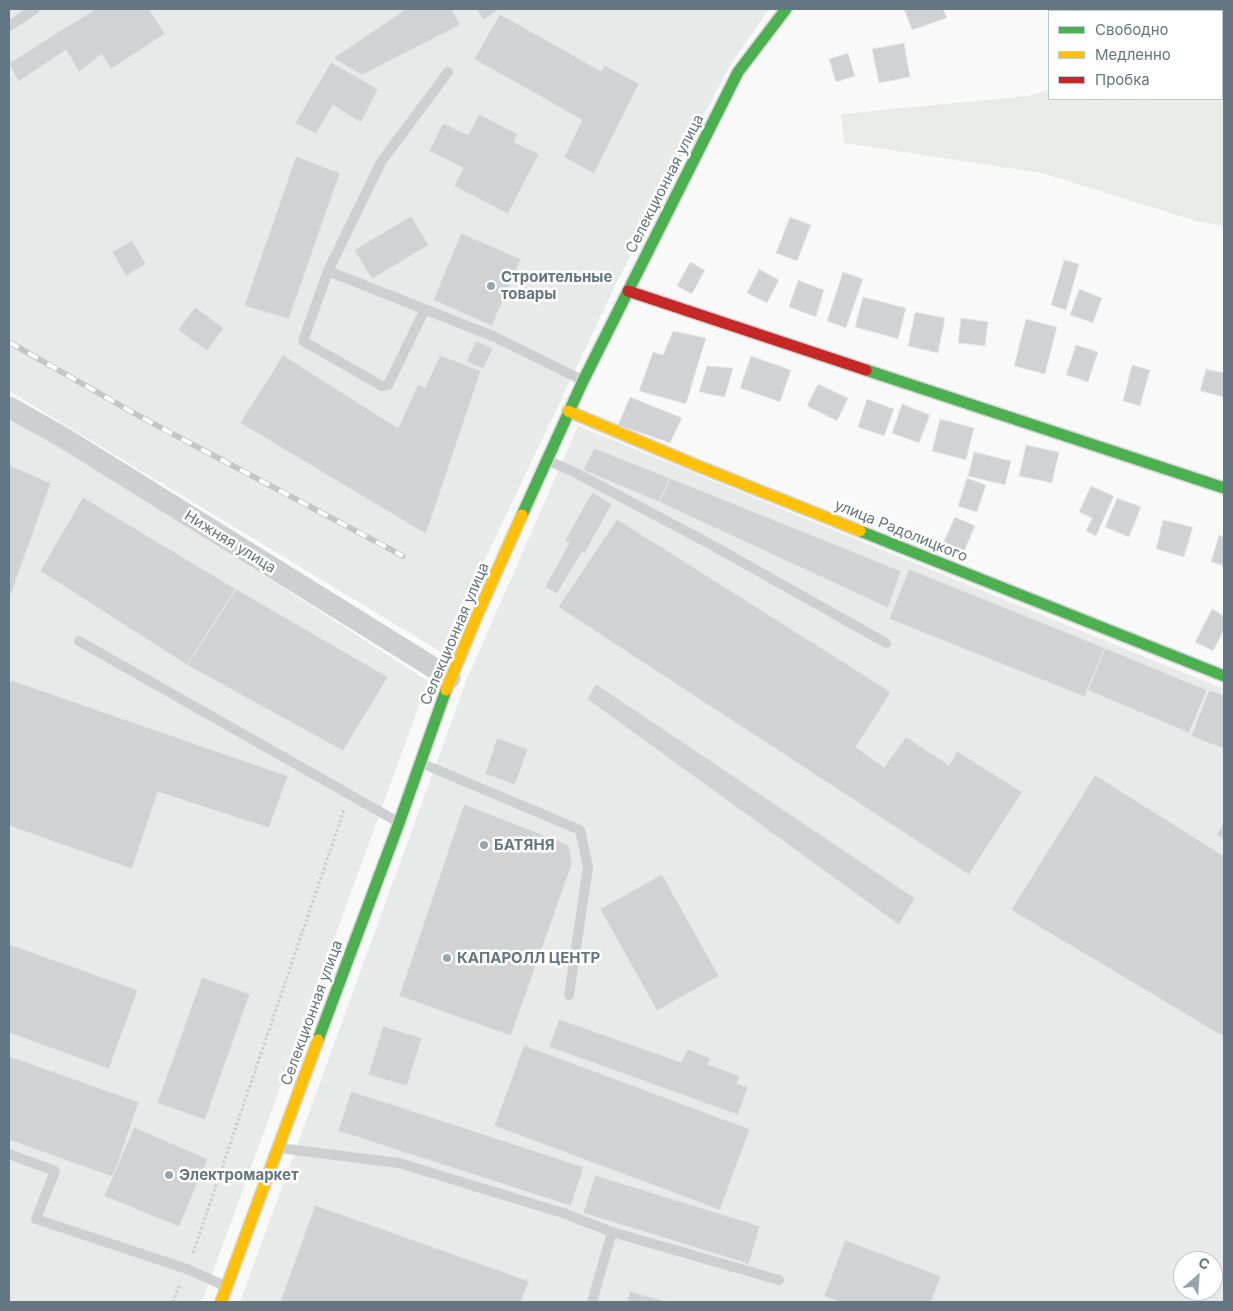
<!DOCTYPE html>
<meta charset="utf-8">
<style>
body{margin:0}
#map{position:relative;width:1233px;height:1311px;overflow:hidden;background:#f9f9f9;font-family:Inter,sans-serif}
canvas{display:block}
.frame{position:absolute;inset:0;border:10px solid #657683;pointer-events:none}
.legend{position:absolute;left:1048px;top:10px;width:175px;height:90px;box-sizing:border-box;background:#fff;border:1px solid #c1c8cd;margin:0;padding:6px 9px;list-style:none;font-size:15px;color:#657683}
.legend li{display:flex;align-items:center;gap:10px;height:25px}
.legend b{width:25px;border:1px solid #c1c8cd}
.north{position:absolute;left:1173px;top:1251px;width:50px;height:50px;box-sizing:border-box;background:#fff;border:1px solid #c1c8cd;border-radius:50%;rotate:26deg;font-size:14px;font-weight:700;line-height:20px;text-align:center;color:#657683}
.north::after{content:'';display:block;margin:auto;width:18px;height:22px;background:#99a4ac;clip-path:polygon(50% 0,100% 100%,50% 72%,0 100%)}
</style>
<div id="map">
<canvas width="1233" height="1311"></canvas>
<div class="frame"></div>
<ul class="legend">
<li><b style="height:6px;background:#4caf50"></b>Свободно</li>
<li><b style="height:6px;background:#ffc107"></b>Медленно</li>
<li><b style="height:6px;background:#c62828"></b>Пробка</li>
</ul>
<div class="north">С</div>
</div>
<script>
const c = document.querySelector('canvas').getContext('2d');
c.lineJoin = 'round';
function fill(path, color) { c.fillStyle = color; c.fill(path, 'evenodd'); }
const toPath = rows => new Path2D(rows.map(r => 'M' + r).join(''));
function trace(path, color, width, dash) { c.strokeStyle = color; c.lineWidth = width; c.lineCap = dash ? 'butt' : 'round'; c.setLineDash(dash || []); c.stroke(path); }
function write(font, color, halo, rows, align = 'center') {
  c.font = font + ' Inter,sans-serif'; c.lineWidth = 5; c.setLineDash([]); c.textBaseline = 'middle'; c.strokeStyle = halo; c.fillStyle = color; for (const [text, x, y, turn = 0] of rows) {
    c.save(); c.translate(x, y); c.rotate((+turn || 0) * Math.PI / 180); c.textAlign = isNaN(turn) ? turn : align; if (halo) c.strokeText(text, 0, 0); c.fillText(text, 0, 0); c.restore();
  }
}
fill(toPath([
 [9,9,769,9,729,67,617,282,441,652,9,391],
 [9,415,60,444,428,681,202,1302,9,1302],
 [578,426,1224,689,1224,1302,240,1302,467,679],
 [1183,1261,1213,1261,1213,1291,1183,1291]
]), '#e8e9e9');
fill(toPath([
 [1224,33,1224,226,1196,221,1042,173,844,143,841,114,1028,96,1049,89,1049,99,1222,99,1222,34]
]), '#e8ebe6');
const building = toPath([
 [95,9,149,9,165,34,111,69,102,54,79,72,66,50,18,82,9,63,95,9],
 [406,9,452,9,460,25,362,75,333,58,406,9],
 [476,9,499,9,484,20,476,9],
 [904,9,943,9,947,18,912,30,904,9],
 [500,14,601,71,605,65,639,84,594,174,564,157,582,120,474,59,500,14],
 [904,43,910,77,879,83,872,49,904,43],
 [848,53,855,76,836,82,829,59,848,53],
 [331,62,378,89,361,123,333,105,316,134,295,123,331,62],
 [479,114,518,134,514,142,539,154,508,214,454,186,463,168,429,151,443,123,468,135,479,114],
 [296,156,340,173,289,319,244,306,296,156],
 [411,216,429,245,372,279,354,250,411,216],
 [790,217,811,225,797,261,776,253,790,217],
 [461,233,521,259,492,326,433,300,461,233],
 [132,240,146,264,126,276,112,252,132,240],
 [1064,260,1079,264,1066,310,1051,305,1064,260],
 [690,262,705,270,692,294,677,286,690,262],
 [759,269,779,280,767,303,747,293,759,269],
 [843,272,863,279,846,328,827,321,843,272],
 [798,280,824,290,816,317,789,307,798,280],
 [1079,289,1102,298,1093,323,1070,315,1079,289],
 [863,297,906,308,898,339,855,327,863,297],
 [195,307,224,328,207,351,178,330,195,307],
 [915,312,945,318,938,353,908,346,915,312],
 [961,318,988,322,985,346,958,343,961,318],
 [1026,319,1057,327,1045,374,1014,366,1026,319],
 [673,331,706,338,686,404,639,391,653,352,663,355,673,331],
 [476,341,493,348,483,369,466,361,476,341],
 [1076,345,1098,352,1088,382,1066,375,1076,345],
 [283,355,398,428,418,384,425,388,440,355,481,371,426,534,240,423,283,355],
 [751,356,791,370,780,402,740,388,751,356],
 [1132,365,1150,370,1140,406,1123,401,1132,365],
 [707,366,733,368,725,397,699,392,707,366],
 [1206,369,1224,373,1224,397,1200,391,1206,369],
 [818,384,848,398,837,421,807,406,818,384],
 [630,397,682,418,670,443,618,425,630,397],
 [867,399,894,409,884,436,858,427,867,399],
 [902,404,930,415,919,443,892,433,902,404],
 [940,419,974,428,966,460,932,451,940,419],
 [1026,445,1059,452,1052,483,1019,476,1026,445],
 [594,448,670,478,659,502,583,470,594,448],
 [974,452,1011,461,1005,485,968,476,974,452],
 [9,465,51,483,9,600,9,465],
 [670,478,901,571,888,608,659,502,670,478],
 [967,478,986,485,977,512,958,506,967,478],
 [1091,486,1114,496,1096,536,1086,531,1092,518,1079,512,1091,486],
 [592,492,612,504,585,553,582,552,557,594,545,587,569,543,565,540,592,492],
 [83,497,236,589,187,665,40,571,83,497],
 [1117,498,1141,507,1129,537,1105,527,1117,498],
 [955,517,975,526,961,559,940,550,955,517],
 [617,519,891,692,856,747,884,767,906,737,949,765,957,751,1022,792,969,875,558,607,617,519],
 [1163,520,1193,527,1184,557,1156,549,1163,520],
 [1219,535,1224,537,1224,566,1211,562,1219,535],
 [909,569,1105,648,1085,697,889,619,909,569],
 [236,589,388,677,343,751,187,665,236,589],
 [1212,609,1224,616,1224,630,1213,651,1195,642,1212,609],
 [1105,648,1207,690,1189,733,1087,690,1105,648],
 [11,680,288,776,269,828,158,792,132,869,9,826,9,687,11,680],
 [596,684,915,898,899,925,587,699,596,684],
 [1209,690,1224,695,1224,749,1191,736,1209,690],
 [497,738,528,749,515,785,485,774,497,738],
 [1095,775,1224,856,1224,1037,1011,910,1095,775],
 [464,804,569,845,572,864,511,1036,399,996,464,804],
 [1224,822,1224,840,1217,835,1224,822],
 [662,874,719,976,657,1011,600,909,662,874],
 [9,944,138,990,109,1069,9,1033,9,944],
 [202,977,250,994,205,1120,157,1103,202,977],
 [559,1019,681,1062,688,1049,710,1058,708,1064,740,1076,737,1083,748,1087,738,1115,549,1047,559,1019],
 [383,1026,422,1038,407,1086,368,1075,383,1026],
 [524,1045,750,1129,720,1210,494,1126,524,1045],
 [9,1056,139,1102,113,1177,9,1140,9,1056],
 [351,1091,584,1167,571,1206,338,1131,351,1091],
 [134,1127,208,1159,179,1227,104,1196,134,1127],
 [595,1175,760,1226,749,1264,583,1213,595,1175],
 [315,1205,529,1281,521,1302,280,1302,315,1205],
 [845,1240,941,1276,931,1302,839,1302,824,1296,845,1240],
 [630,1291,668,1302,627,1302,630,1291]
]);
fill(building, '#d0d2d3');
trace(building, '#e8e8e8', 1);
const fast = toPath([
 [866,370,1224,488],
 [522,515,583,381,738,72,786,9],
 [860,531,1224,676],
 [318,1040,399,823,446,690]
]);
const slow = toPath([
 [568,411,698,466,860,531],
 [446,690,479,611,522,515],
 [221,1302,318,1040]
]);
const jam = toPath([
 [628,291,866,370]
]);
trace(fast, '#d5d6d7', 14);
trace(slow, '#d5d6d7', 14);
trace(jam, '#d5d6d7', 14);
trace(toPath([
 [193,1253,344,810],
 [173,1302,180,1284]
]), '#cbcccd', 3, [2.5, 2.5]);
trace(toPath([
 [9,26,35,9],
 [448,72,381,162,328,271,495,337,582,380],
 [328,271,303,341,382,386,388,385,425,309],
 [549,461,574,472,710,544,886,643],
 [79,641,398,822],
 [421,763,580,830,588,867,569,995],
 [279,1148,399,1163,563,1213,612,1232,592,1302],
 [9,1154,55,1171,36,1219,187,1269,225,1286],
 [612,1232,779,1280]
]), '#cecfd0', 10);
trace(toPath([
 [9,407,64,438,450,678]
]), '#cecfd0', 21);
trace(fast, '#4caf50', 11);
trace(slow, '#ffc107', 11);
trace(jam, '#c62828', 11);
const rail = toPath([
 [9,342,139,416,403,556]
]);
trace(rail, '#c3c5c6', 5.5);
trace(rail, '#fff', 4, [11]);
for (const [x, y, r, color] of [
 [491,286,5,"#99a4ac"],
 [484,845,5,"#99a4ac"],
 [447,958,5,"#99a4ac"],
 [169,1175,5,"#99a4ac"]
]) { const dot = new Path2D(); dot.arc(x, y, r, 0, 2 * Math.PI); c.fillStyle = color; c.fill(dot); trace(dot, '#fff', 2); }
write('15px', '#657683', '#fff', [
 ["Селекционная улица",665,184,-63],
 ["улица Радолицкого",901,531,22],
 ["Нижняя улица",230,542,32],
 ["Селекционная улица",455,634,-67],
 ["Селекционная улица",312,1013,-70]
]);
write('bold 15px', '#657683', '#fff', [
 ["Строительные",501,277],
 ["товары",501,294],
 ["БАТЯНЯ",494,845],
 ["КАПАРОЛЛ ЦЕНТР",457,958],
 ["Электромаркет",179,1175]
], 'left');
</script>
